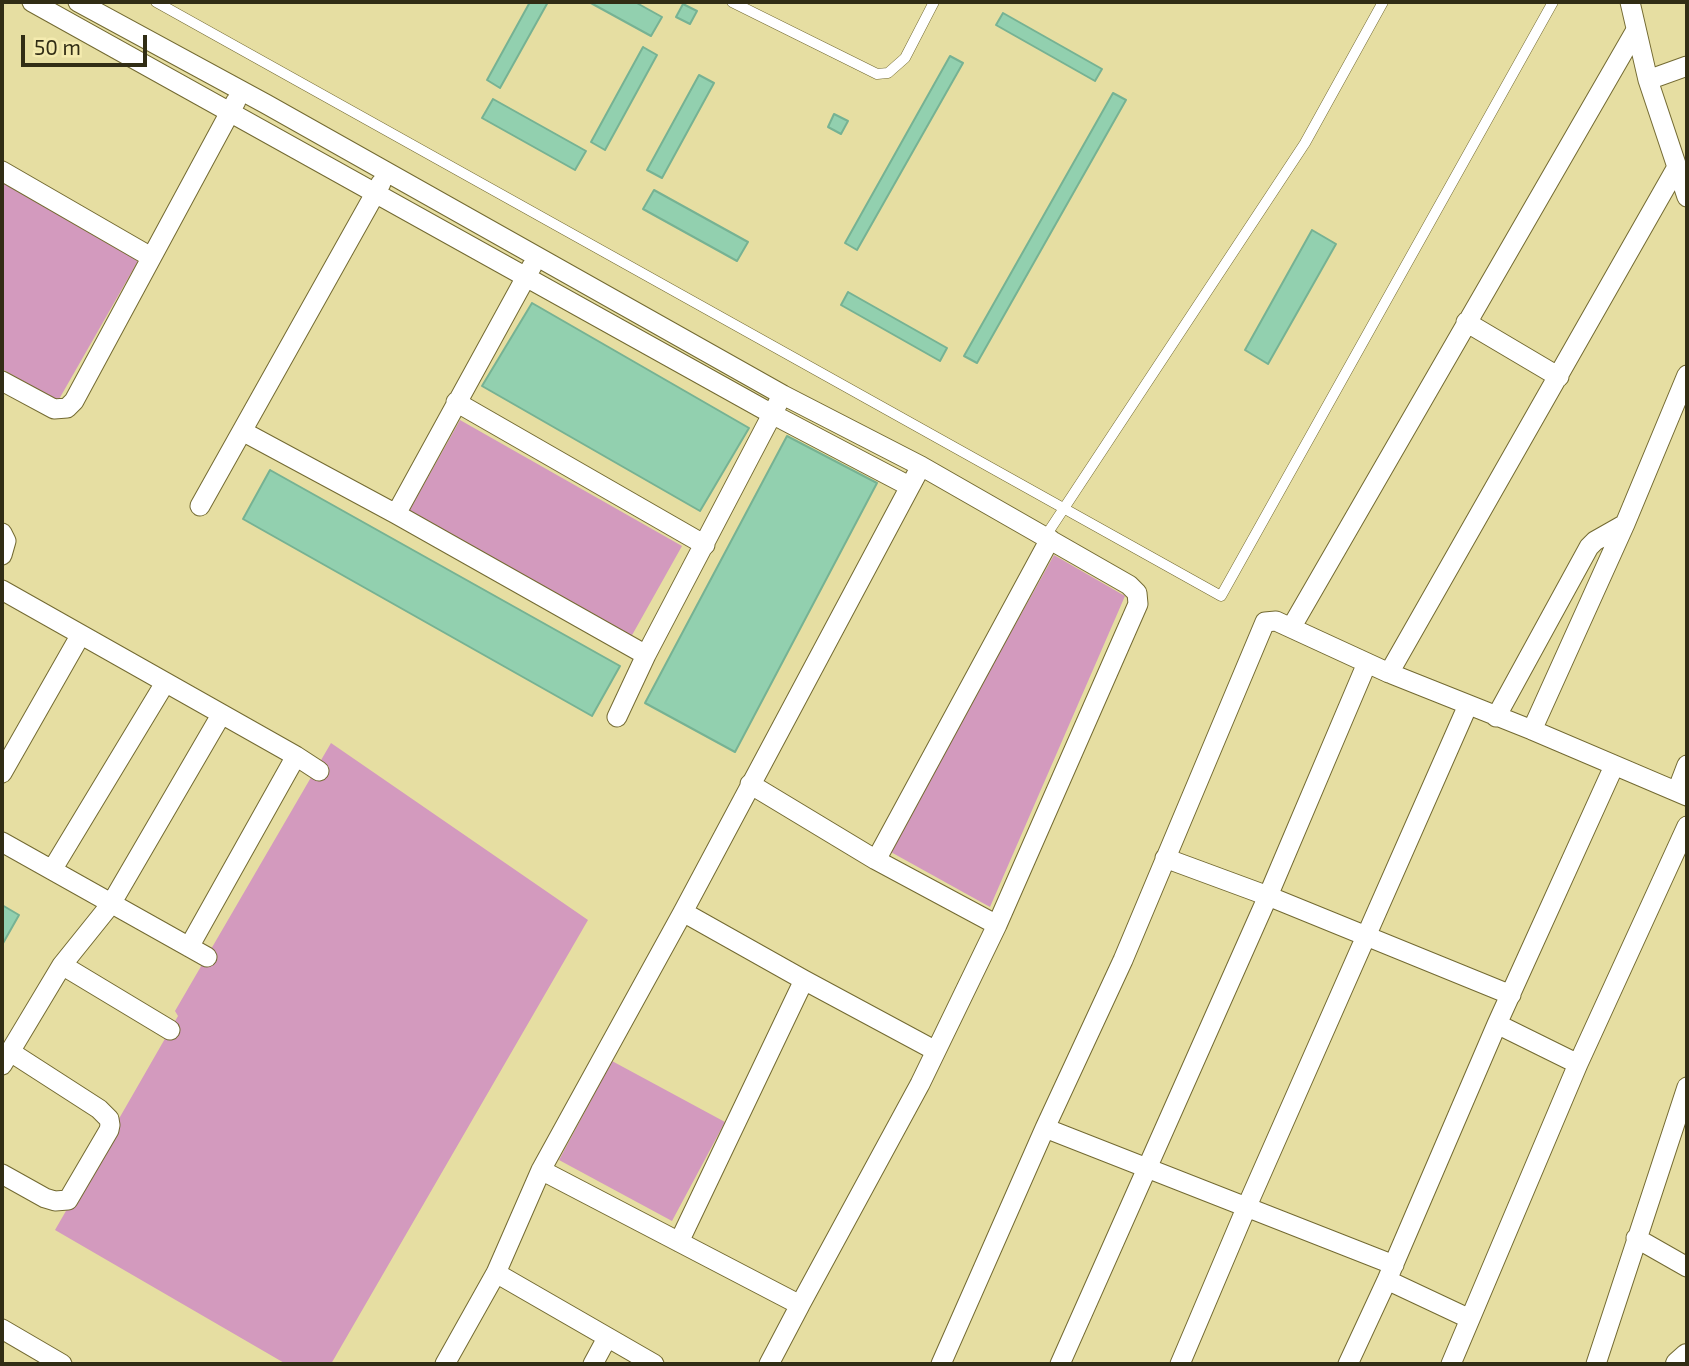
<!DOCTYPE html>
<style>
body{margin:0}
#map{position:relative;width:1689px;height:1366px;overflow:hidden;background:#e6dea2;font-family:"Exo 2",sans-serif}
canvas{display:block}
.frame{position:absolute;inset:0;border:4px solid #312d15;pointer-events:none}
.scale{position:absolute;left:21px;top:35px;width:126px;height:32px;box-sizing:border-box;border:4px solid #312d15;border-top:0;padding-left:9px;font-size:21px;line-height:24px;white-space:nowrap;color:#312d15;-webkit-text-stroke:5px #f4ebaf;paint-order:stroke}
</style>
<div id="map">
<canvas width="1689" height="1366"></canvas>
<div class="frame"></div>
<div class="scale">50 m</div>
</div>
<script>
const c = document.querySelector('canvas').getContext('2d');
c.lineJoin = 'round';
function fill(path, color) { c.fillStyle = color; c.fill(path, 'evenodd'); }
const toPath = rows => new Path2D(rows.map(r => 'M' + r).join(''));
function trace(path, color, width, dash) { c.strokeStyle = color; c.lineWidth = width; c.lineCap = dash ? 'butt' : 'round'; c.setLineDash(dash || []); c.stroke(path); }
fill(toPath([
 [2,182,138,261,58,401,2,369],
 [460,420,682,546,631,637,409,511],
 [1054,555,1125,596,990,907,889,851],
 [331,743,588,920,331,1364,286,1364,55,1230,178,1016,175,1011],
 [612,1061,725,1122,672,1221,559,1160]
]), '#d39abe');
const building = toPath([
 [530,2,548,2,500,88,487,80,530,2],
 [589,2,635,2,662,17,651,36,589,2],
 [683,4,697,11,690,24,676,17,683,4],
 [1003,13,1102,69,1095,81,996,25,1003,13],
 [643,47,657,55,605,150,591,142,643,47],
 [950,56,963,63,857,250,845,243,950,56],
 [699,75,714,83,662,178,647,170,699,75],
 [1113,93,1126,100,977,363,964,356,1113,93],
 [493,99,586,151,575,170,482,118,493,99],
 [834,114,848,121,841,134,828,127,834,114],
 [654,190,748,242,737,261,643,209,654,190],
 [1312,230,1336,244,1268,364,1245,350,1312,230],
 [848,292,947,348,940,361,841,305,848,292],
 [532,303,749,428,700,511,482,386,532,303],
 [787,436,877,483,735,752,645,703,787,436],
 [270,470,620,666,592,716,243,519,270,470],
 [2,905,19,915,2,945,2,905]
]);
fill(building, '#92d0af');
trace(building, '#76b293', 2);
const service = toPath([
 [156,2,1221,596,1553,2],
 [732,2,877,74,888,73,905,58,934,2],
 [1045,537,1305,143,1383,2]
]);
const minor = toPath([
 [32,2,772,414,909,486],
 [78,2,266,104,783,395,921,466,1129,585,1137,593,1138,604,997,925,920,1084,800,1305,541,1170],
 [1630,2,1648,80,1687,197],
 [1648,80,1687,66],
 [2,171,151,257],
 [1466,322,1559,377],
 [2,381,54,409,67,408,74,401,236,101],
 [456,402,705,545],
 [242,431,396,514,646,655],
 [200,506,381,183],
 [396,514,532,266],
 [2,533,6,541,2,555],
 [2,590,296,756,189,947],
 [1291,628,1636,30],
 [1389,673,1677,167],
 [617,717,646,655,778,403],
 [1496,717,1589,547,1595,541,1625,524],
 [1532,730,1625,524,1687,375],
 [296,756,319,771],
 [2,773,80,636],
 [750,784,876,860,997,925],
 [1677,791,1687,765],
 [2,842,207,957],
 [1165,858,1268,896,1511,995],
 [876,860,1050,539],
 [52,870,165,683],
 [683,912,804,980,936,1051],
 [62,965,170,1030],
 [1497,1024,1578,1064],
 [2,1065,62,965,111,904,221,715],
 [1045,1128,1394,1265],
 [2,1174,45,1198,55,1201,68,1200,109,1130,110,1125,109,1119,99,1109,9,1051],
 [1636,1238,1687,1267],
 [679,1242,804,980],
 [496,1273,654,1364],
 [1387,1280,1470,1319],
 [2,1329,62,1364],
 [445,1364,496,1273,541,1170,683,912,921,466],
 [593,1364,607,1338],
 [769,1364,800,1305],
 [941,1364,1045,1128,1123,960,1265,622,1276,621,1389,673,1532,730,1687,796],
 [1060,1364,1268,896,1367,663],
 [1180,1364,1247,1206,1468,705],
 [1348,1364,1387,1280,1497,1024,1614,766],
 [1451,1364,1578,1064,1687,826],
 [1596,1364,1687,1087]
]);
const tertiary = toPath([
 [1678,1364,1687,1356]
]);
trace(service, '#736a32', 11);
trace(minor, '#736a32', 21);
trace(tertiary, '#736a32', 26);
trace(service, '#fff', 10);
trace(minor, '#fff', 19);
trace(tertiary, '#fff', 24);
</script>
